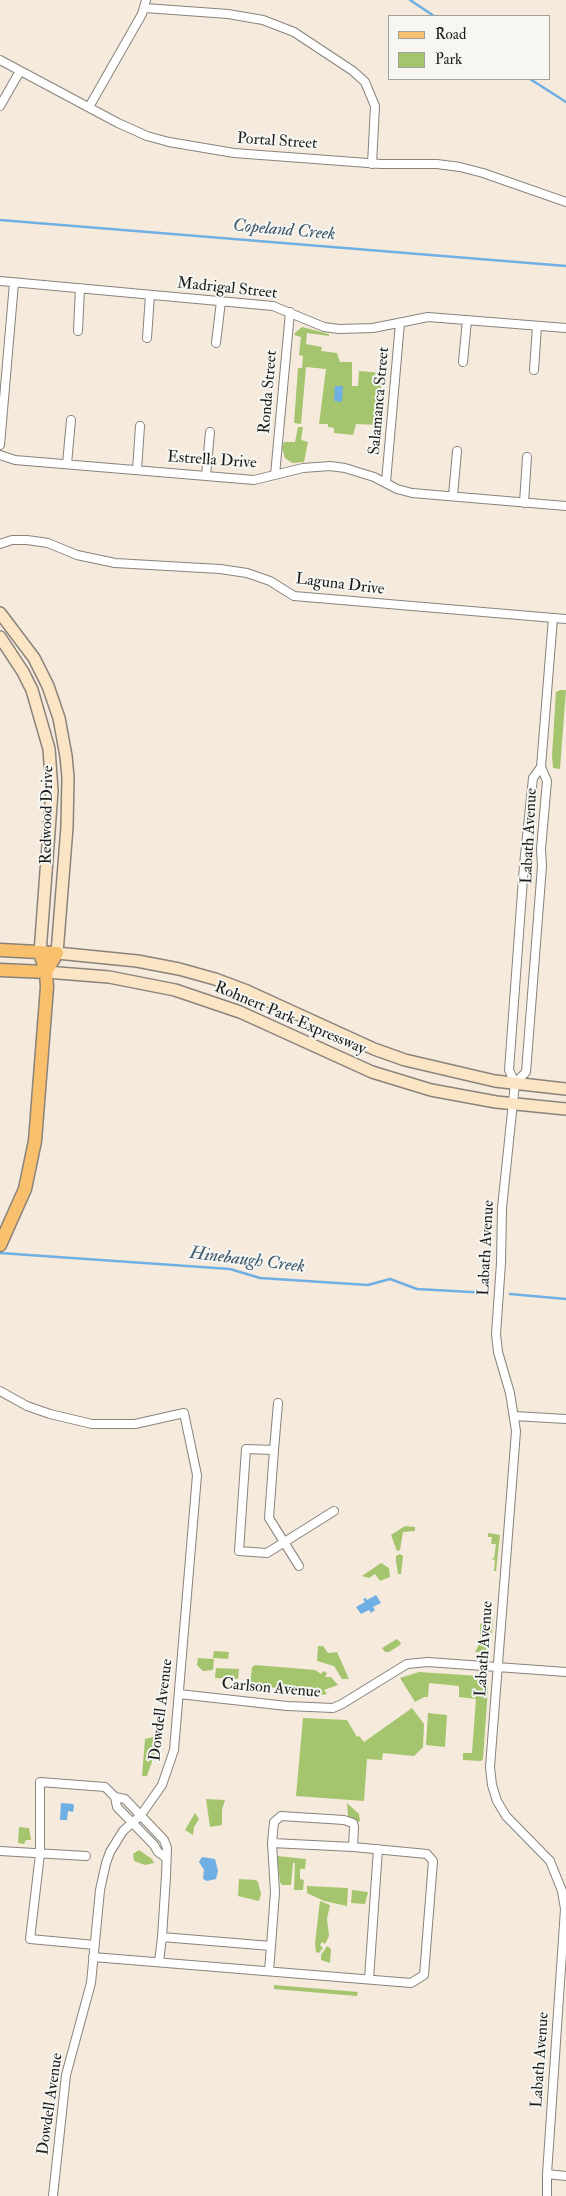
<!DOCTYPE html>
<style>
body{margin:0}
#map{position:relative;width:566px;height:2196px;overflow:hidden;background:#f5eadb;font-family:"IM FELL Double Pica",serif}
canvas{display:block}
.legend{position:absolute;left:388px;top:15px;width:162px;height:65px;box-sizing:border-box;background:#f6f6f2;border:1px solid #9f9f9c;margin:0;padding:6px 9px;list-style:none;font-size:15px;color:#1c1c1c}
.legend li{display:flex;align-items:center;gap:10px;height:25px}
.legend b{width:25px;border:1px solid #9f9f9c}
</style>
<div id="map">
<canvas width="566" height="2196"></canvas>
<ul class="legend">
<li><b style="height:6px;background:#f8bf6c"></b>Road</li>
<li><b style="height:14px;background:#a4c56e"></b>Park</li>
</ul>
</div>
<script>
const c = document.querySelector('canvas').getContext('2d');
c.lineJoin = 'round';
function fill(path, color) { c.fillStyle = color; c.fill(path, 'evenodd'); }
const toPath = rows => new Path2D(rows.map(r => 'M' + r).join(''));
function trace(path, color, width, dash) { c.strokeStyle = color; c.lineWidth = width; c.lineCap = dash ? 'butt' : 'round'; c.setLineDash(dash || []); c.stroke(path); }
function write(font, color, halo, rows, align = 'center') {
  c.font = font + ' "IM FELL Double Pica",serif'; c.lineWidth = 4; c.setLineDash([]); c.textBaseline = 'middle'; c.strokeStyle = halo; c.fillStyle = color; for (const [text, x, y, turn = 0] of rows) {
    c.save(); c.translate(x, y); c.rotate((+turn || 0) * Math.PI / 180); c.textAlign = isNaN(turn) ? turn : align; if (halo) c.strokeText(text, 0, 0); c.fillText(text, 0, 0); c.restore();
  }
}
fill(toPath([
 [302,327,329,334,329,336,307,333,306,344,322,347,321,351,337,353,340,362,352,362,352,386,358,386,359,371,382,373,379,425,356,424,353,435,334,433,334,428,328,427,328,424,319,424,326,369,306,367,301,424,294,423,298,368,302,368,303,356,299,355,301,337,294,335,296,332],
 [298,427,303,427,301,440,308,442,304,462,292,463,285,458,282,448,284,442,295,442],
 [560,690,566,690,560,769,553,768,552,756,556,692],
 [405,1526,415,1527,415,1531,403,1532,400,1550,397,1551,391,1535],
 [488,1533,500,1535,496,1571,494,1571,495,1560,491,1559,494,1558,496,1544,491,1544,492,1537,488,1537],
 [400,1554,403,1556,401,1574,398,1574,396,1561,396,1556],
 [381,1563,389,1568,390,1577,380,1581,375,1574,369,1578,362,1576],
 [487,1613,493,1618,492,1633,489,1636,487,1640,491,1647,486,1652,475,1652,480,1642,480,1624,486,1622],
 [397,1639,401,1643,400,1645,389,1652,385,1652,382,1648],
 [318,1646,323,1646,328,1653,337,1652,349,1679,342,1679,334,1666,317,1661],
 [214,1651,229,1652,228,1659,213,1658],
 [198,1658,214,1659,213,1670,203,1671,197,1665],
 [255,1665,315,1670,321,1674,323,1671,327,1673,325,1677,331,1677,338,1685,324,1690,327,1694,321,1695,313,1689,295,1691,284,1688,250,1687,252,1667],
 [216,1668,239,1669,238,1679,215,1678],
 [419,1672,479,1676,488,1688,483,1759,481,1761,463,1760,463,1753,472,1753,476,1699,459,1697,459,1686,429,1683,428,1697,424,1697,415,1702,400,1678],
 [412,1708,424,1724,423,1747,414,1756,383,1753,382,1760,367,1759,364,1801,296,1796,303,1718,347,1720,357,1737,359,1736,364,1742],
 [428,1713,447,1715,445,1747,426,1745],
 [153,1737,157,1738,155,1753,147,1776,142,1776,145,1739],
 [206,1799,225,1800,222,1810,222,1825,210,1827],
 [347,1803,359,1814,360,1821,358,1822,348,1816],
 [195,1813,199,1819,194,1827,193,1835,185,1830],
 [19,1827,29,1828,31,1840,26,1840,24,1844,18,1843],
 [139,1850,152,1859,154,1863,145,1865,134,1861,133,1854],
 [277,1856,306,1859,305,1869,300,1869,300,1879,304,1880,303,1890,294,1890,295,1863,293,1863,291,1885,282,1885,280,1882],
 [239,1879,256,1880,258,1882,261,1894,259,1901,238,1896],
 [307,1886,348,1888,347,1906,324,1901,307,1893],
 [352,1890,368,1892,365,1904,351,1903],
 [320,1901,330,1905,327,1919,329,1936,325,1944,322,1942,320,1945,323,1948,319,1953,316,1952,315,1943],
 [327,1946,331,1949,330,1963,321,1960,321,1955],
 [274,1985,358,1992,357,1996,274,1989]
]), '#a4c56e');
fill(toPath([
 [335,386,343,386,342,402,334,401],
 [376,1595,381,1603,373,1607,375,1610,371,1613,369,1610,361,1614,356,1607,365,1602,363,1599,366,1598,367,1600],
 [61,1803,73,1804,74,1806,73,1812,68,1811,67,1820,60,1820],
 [202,1857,215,1859,218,1871,216,1879,207,1881,203,1879,204,1870,199,1862]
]), '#6fafe3');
trace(toPath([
 [410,0,434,16],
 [530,79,566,102],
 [0,220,566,266],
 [0,1253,230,1269,260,1278,368,1285,390,1279,417,1289,488,1293],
 [510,1294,566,1299]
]), '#6fafe3', 2.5);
const minor = toPath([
 [145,8,228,14,263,20,294,32,353,71,365,82,375,106,372,164],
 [0,60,118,123,147,136,169,142,234,153,381,164,437,164,460,167,483,173,566,202],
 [0,106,20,71],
 [89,107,142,14,146,0],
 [0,281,273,306,324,327,339,329,373,328,428,317,566,328],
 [78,331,80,288],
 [147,338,150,295],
 [216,343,221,301],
 [463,362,467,320],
 [534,370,537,326],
 [0,445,14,283],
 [0,455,15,460,254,480,303,468,330,466,345,468,374,477,397,489,412,493,566,506],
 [67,464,71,420],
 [137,470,140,426],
 [275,475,290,312],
 [206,476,210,432],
 [386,482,400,323],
 [453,496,457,451],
 [524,503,527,457],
 [0,544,12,540,27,540,48,543,77,555,115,563,220,569,247,573,270,581,294,596,566,619],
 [541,767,533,778,524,865,509,1070,515,1083,502,1208,501,1263,496,1334,498,1352,510,1393,516,1431,490,1767,492,1785,497,1801,506,1816,550,1861,562,1891,565,1909,547,2174,547,2196],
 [515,1083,526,1072,542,866,541,849,547,781,541,767,553,618],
 [0,1391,27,1406,50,1414,92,1424,135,1424,184,1413,197,1475,174,1750,162,1785,141,1815,123,1831,110,1852,106,1863,100,1890,91,1983,66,2075,53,2196],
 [278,1403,274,1450,246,1449,239,1551,267,1553,334,1511],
 [514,1416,566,1419],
 [274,1450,269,1518,299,1566],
 [179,1694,287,1706,333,1708,342,1704,407,1664,428,1662,566,1672],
 [115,1797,117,1807,154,1845,158,1852,165,1857],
 [272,1843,353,1847],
 [0,1851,86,1856],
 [93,1957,411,1983,424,1975,433,1861,427,1854,353,1847,354,1827,353,1823,344,1820,281,1816,274,1822,272,1843,275,1892,271,1946,162,1937,166,1876,167,1848,164,1840,125,1799,115,1797,105,1787,40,1782,40,1854,30,1939,95,1945],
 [159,1962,162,1937],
 [269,1971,271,1946],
 [369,1979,378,1849],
 [547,2174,566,2176]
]);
const secondary = toPath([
 [0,613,34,658,48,686,59,718,66,756,68,777,67,827,57,953,137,961,179,969,215,979,247,991,374,1049,405,1060,495,1081,566,1089],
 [0,637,23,672,32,690,49,749,52,791,40,953],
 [46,972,109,977,175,990,240,1012,372,1072,431,1090,496,1102,566,1109]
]);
const primary = toPath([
 [0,950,57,953,46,972],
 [0,970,46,972],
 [0,1245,25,1189,35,1141,47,987,46,972,40,953]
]);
trace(minor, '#88837c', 10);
trace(secondary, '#88837c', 14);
trace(primary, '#88837c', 15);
trace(minor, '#fff', 8);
trace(secondary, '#fce5c4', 11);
trace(primary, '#f8bf6c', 12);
write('16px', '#1c1c1c', '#f6f6f2', [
 ["Portal Street",277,142,4],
 ["Madrigal Street",227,289,6],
 ["Ronda Street",269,392,-85],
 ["Salamanca Street",380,401,-85],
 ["Estrella Drive",212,461,4],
 ["Laguna Drive",340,585,7],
 ["Redwood Drive",48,815,-89],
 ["Labath Avenue",530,836,-87],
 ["Rohnert Park Expressway",290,1019,23],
 ["Labath Avenue",487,1248,-87],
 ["Labath Avenue",485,1649,-86],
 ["Carlson Avenue",271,1689,5],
 ["Dowdell Avenue",162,1710,-83],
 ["Labath Avenue",541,2060,-86],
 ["Dowdell Avenue",51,2104,-82]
]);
write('italic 18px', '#3d576c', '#f6f6f2', [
 ["Copeland Creek",284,231,5],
 ["Hinebaugh Creek",247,1261,7]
]);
</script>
